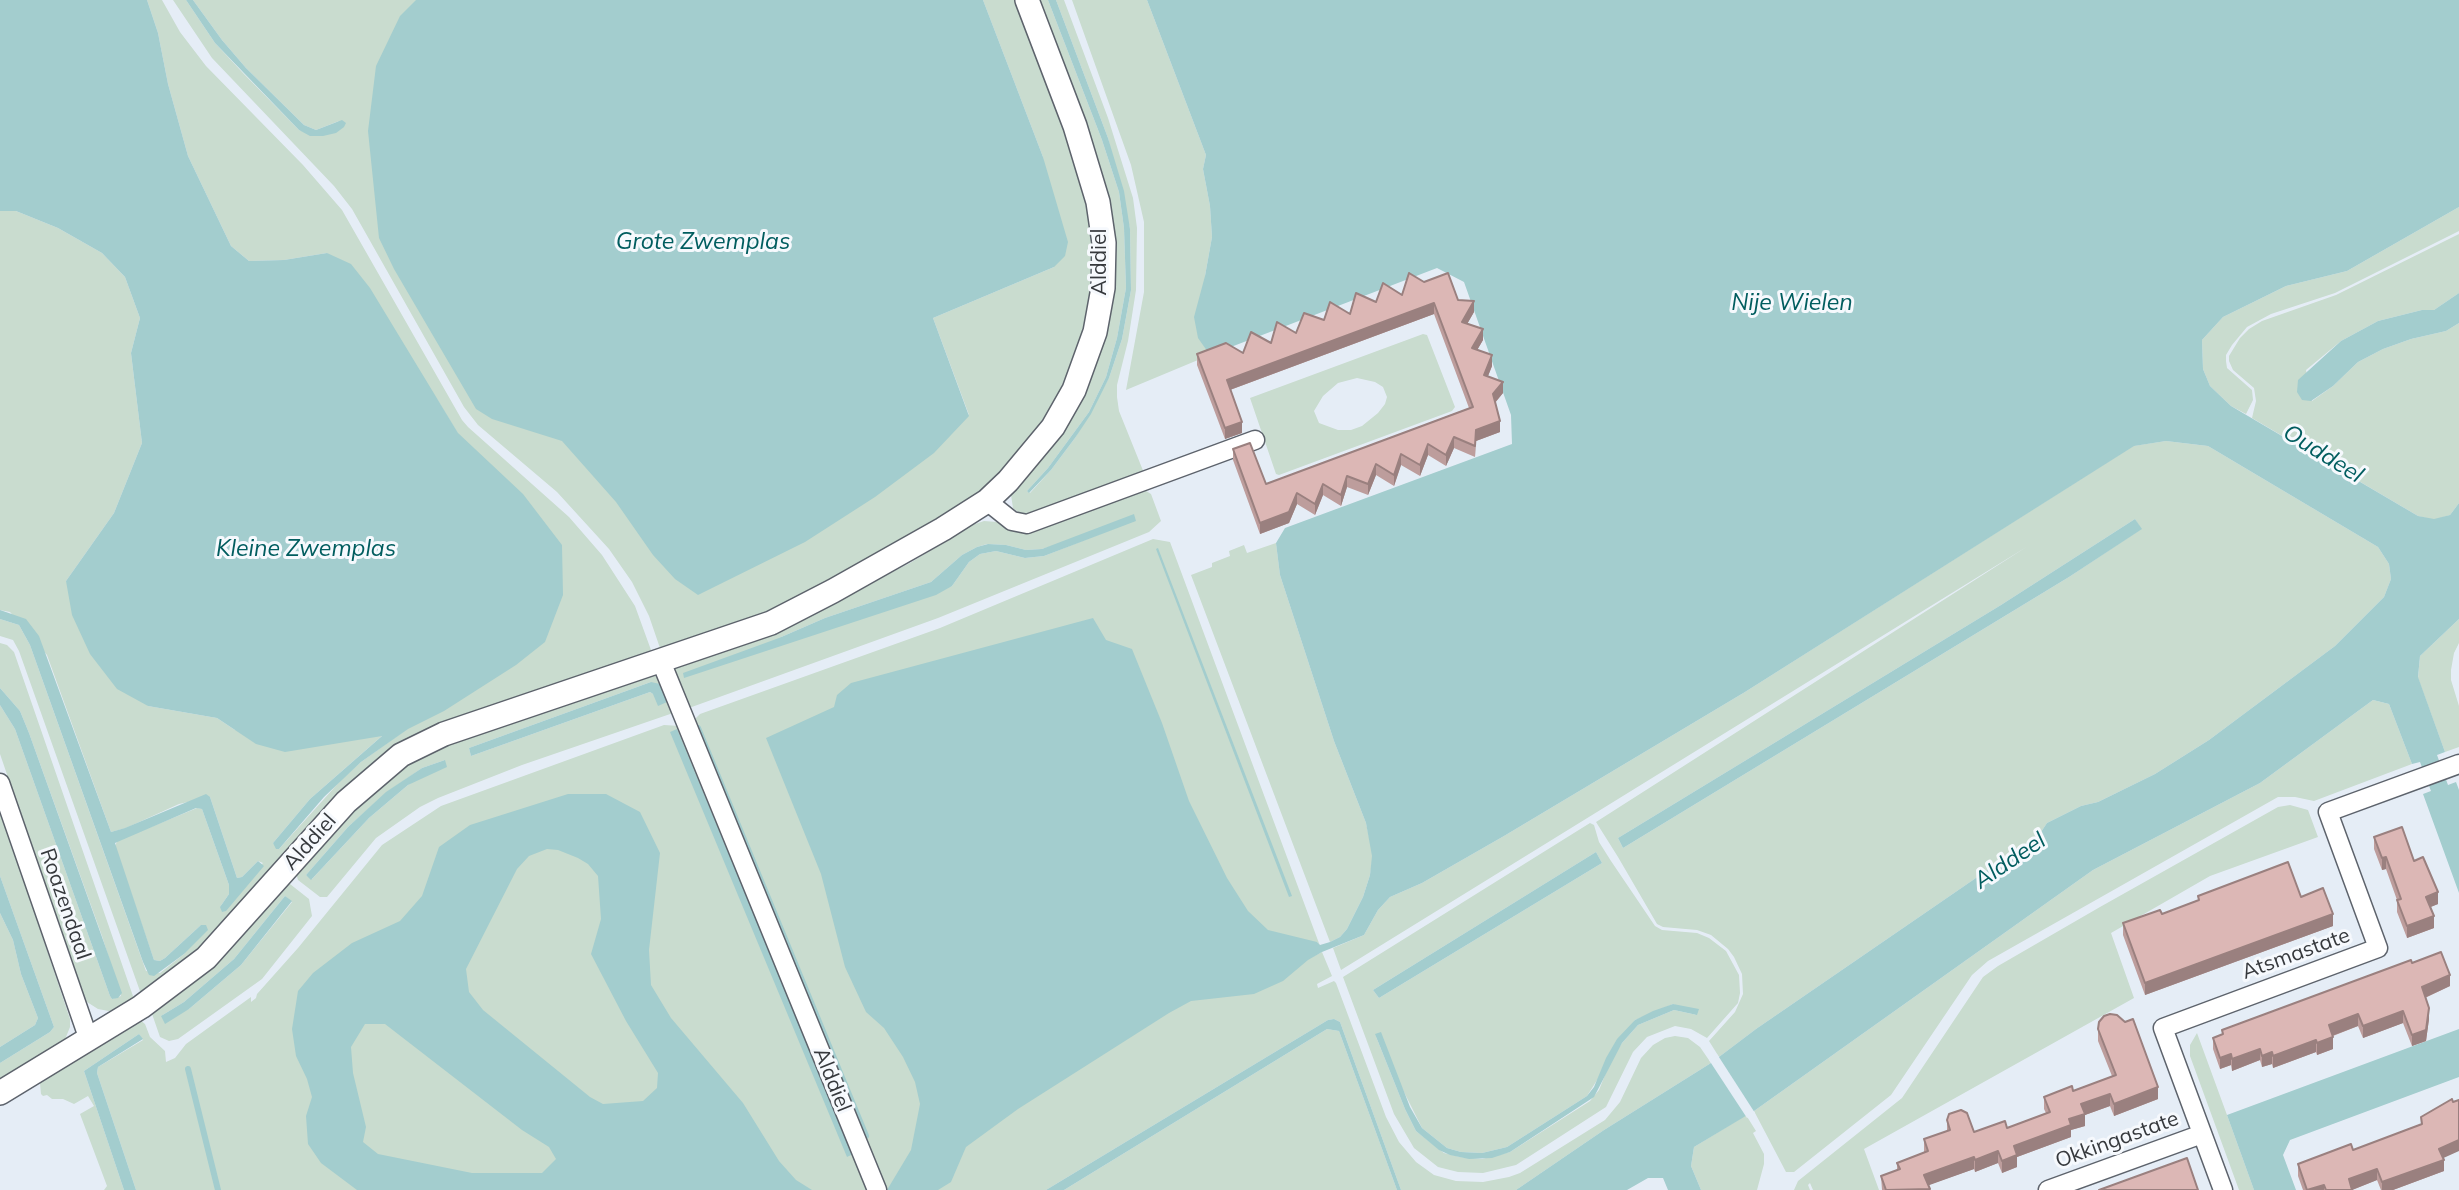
<!DOCTYPE html>
<style>
body{margin:0}
canvas{display:block;background:#e5edf6}
</style>
<canvas width="2459" height="1190"></canvas>
<script>
const c = document.querySelector('canvas').getContext('2d');
c.lineJoin = 'round';
function fill(path, color) { c.fillStyle = color; c.fill(path, 'evenodd'); }
const toPath = rows => new Path2D(rows.map(r => 'M' + r).join(''));
function trace(path, color, width, dash) { c.strokeStyle = color; c.lineWidth = width; c.lineCap = dash ? 'butt' : 'round'; c.setLineDash(dash || []); c.stroke(path); }
function write(font, color, halo, rows, align = 'center') {
  c.font = font + ' Mulish,sans-serif'; c.lineWidth = 6; c.setLineDash([]); c.textBaseline = 'middle'; c.strokeStyle = halo; c.fillStyle = color; for (const [text, x, y, turn = 0] of rows) {
    c.save(); c.translate(x, y); c.rotate((+turn || 0) * Math.PI / 180); c.textAlign = isNaN(turn) ? turn : align; if (halo) c.strokeText(text, 0, 0); c.fillText(text, 0, 0); c.restore();
  }
}
fill(toPath([
 [147,0,162,0,180,32,206,66,303,165,342,210,462,420,468,427,569,517,602,555,635,606,651,650,649,654,396,748,373,764,338,794,316,818,245,905,207,945,141,994,19,651,13,640,0,636,0,619,19,625,30,645,146,971,160,973,184,954,201,925,165,958,160,961,154,960,115,847,117,841,197,808,202,809,229,885,229,894,220,907,263,863,258,861,242,877,237,878,210,797,179,804,126,828,111,832,47,655,10,612,0,610,0,211,16,211,58,228,102,253,125,277,140,318,131,353,142,443,114,513,66,581,148,706,217,718,235,730,383,735,310,799,273,843,279,849,342,779,361,762,407,729,458,434,437,399,327,253,284,260,249,261,231,246,188,156,168,84,158,33],
 [173,0,186,0,215,43,243,73,299,130,316,136,339,121,316,130,304,125,246,68,222,40,193,0,442,0,969,415,933,318,1054,267,1043,157,983,0,1018,0,1070,135,1098,247,1093,310,1053,412,1003,474,963,505,829,584,767,613,661,651,649,616,632,582,609,549,557,492,478,425,464,407,352,209,334,186,212,58],
 [1036,0,1048,0,1102,140,1119,192,1124,228,1126,288,1117,338,1106,377,1089,412,1048,468,1027,491,1030,493,1051,470,1075,438,1109,378,1122,339,1131,290,1130,229,1108,138,1056,0,1064,0,1108,118,1133,198,1137,228,1136,290,1128,341,1117,385,1117,397,1119,411,1144,473,1030,514,1018,512,1013,508,1011,495,1013,489,1044,450,1112,247],
 [1072,0,1147,0,1206,155,1203,169,1210,206,1212,237,1205,276,1210,355,1126,390,1144,292,1144,222,1131,165],
 [2459,207,2459,231,2335,293,2271,314,2247,327,2232,345,2226,355,2226,361,2227,368,2252,390,2253,400,2246,414,2231,406,2210,386,2203,369,2202,340,2223,317,2286,286,2347,271],
 [2459,234,2459,293,2434,310,2422,310,2378,321,2341,341,2306,370,2312,401,2333,386,2358,362,2383,349,2411,339,2446,331,2459,323,2459,503,2450,515,2434,520,2418,516,2252,418,2256,401,2254,388,2233,370,2229,361,2229,356,2240,338,2249,329,2262,321,2336,295],
 [1423,334,1427,335,1455,407,1452,411,1279,475,1276,474,1250,398],
 [1357,378,1375,382,1383,387,1387,397,1385,404,1378,413,1362,426,1351,430,1338,430,1319,423,1314,411,1323,396,1338,383],
 [2166,441,2208,446,2378,547,2389,564,2391,579,2384,597,2335,646,2209,740,2155,774,2098,802,2081,806,2047,823,2041,832,2024,845,1756,1029,1719,1057,1709,1041,1735,1012,1743,994,1742,974,1734,957,1728,949,1711,935,1697,930,1663,927,1657,924,1618,857,1596,822,2028,546,1341,970,1333,948,1364,935,1378,910,1390,897,1422,883,1504,836,1745,692,2133,446],
 [2135,519,2141,529,2069,577,1623,848,1618,838,2001,605],
 [1143,489,1151,494,1161,521,1149,532,938,618,689,708,672,666,773,632,910,563,972,525,984,521,997,522,1013,528],
 [1136,520,1044,556,1025,558,996,551,980,554,969,562,952,586,779,638,825,618,931,582,962,555,977,547,987,544,1006,545,1026,550,1042,549],
 [1153,539,1170,542,1320,946,1317,942,1308,959,1322,952,1332,976,1317,984,1318,988,1334,981,1336,983,1386,1117,1399,1142,1416,1162,1434,1175,1456,1181,1483,1182,1509,1177,1520,1173,1605,1120,1620,1102,1641,1058,1653,1045,1665,1038,1675,1036,1688,1038,1700,1047,1711,1063,1604,1130,1516,1190,1401,1190,1340,1022,1334,1019,1328,1020,1046,1190,136,1190,97,1073,98,1067,143,1040,139,1034,84,1071,124,1190,104,1190,107,1186,80,1114,94,1106,88,1096,74,1104,63,1099,52,1099,47,1095,43,1096,41,1094,40,1083,139,1019,145,1024,150,1037,165,1051,166,1062,175,1058,186,1044,251,997,251,1002,256,998,257,994,298,948,382,845,441,806,664,725,680,726,692,722,700,714,940,628],
 [1276,543,1280,575,1334,741,1366,823,1373,856,1370,875,1363,897,1347,929,1340,937,1330,942,1191,575,1212,567,1212,563,1230,556,1229,551,1244,545,1247,553],
 [2459,619,2459,643,2454,653,2451,670,2451,680,2459,706,2459,747,2445,752,2418,678,2420,656],
 [0,643,7,645,14,652,134,999,114,1012,98,1009,87,1002,82,993,0,754,0,705,15,729,110,996,112,999,121,996,102,936,29,733,20,711,0,688],
 [655,672,662,676,676,712,522,765,438,798,420,807,376,838,327,897,320,897,298,880,295,870,370,793,412,762,455,740],
 [651,682,653,694,650,692,471,756,469,748],
 [445,760,408,785,369,818,312,879,306,875,348,827,386,793,422,768],
 [2373,700,2389,704,2412,764,2314,801,2295,797,2278,797,1988,961,1972,975,1891,1095,1794,1172,1786,1172,1754,1111,2093,870,2260,783],
 [2290,805,2308,810,2318,837,2210,876,2111,933,2134,998,1864,1149,1879,1190,1813,1190,1810,1183,1808,1185,1810,1190,1794,1190,1798,1181,1902,1098,1983,977,1998,966,2100,907,2278,807],
 [0,810,70,1019,70,1027,64,1042,0,1082,0,1063,50,1032,54,1027,0,876],
 [1590,823,1594,825,1599,842,1611,861,1655,926,1662,930,1697,933,1709,938,1726,951,1739,975,1740,993,1738,1003,1707,1038,1691,1029,1675,1026,1647,1037,1633,1052,1606,1107,1516,1165,1483,1173,1458,1172,1438,1167,1414,1148,1394,1114,1343,977],
 [1596,852,1602,863,1379,998,1373,990],
 [1673,1004,1697,1015,1674,1010,1638,1025,1622,1043,1611,1060,1599,1090,1590,1101,1510,1152,1482,1159,1460,1157,1444,1153,1416,1131,1405,1109,1375,1034,1422,1128,1447,1148,1461,1152,1482,1153,1507,1147,1587,1096,1635,1020],
 [283,884,290,884,309,899,312,916,262,979,178,1039,169,1041,160,1037,151,1011],
 [285,896,292,902,241,965,189,1009,161,1016,184,1002,234,959],
 [0,913,13,940,21,974,38,1018,35,1025,0,1047],
 [1327,1029,1339,1031,1397,1190,1064,1190],
 [2197,1033,2227,1115,2254,1190,2239,1190,2190,1056,2190,1045],
 [1746,1115,1756,1131,1753,1133,1764,1154,1764,1164,1757,1190,1701,1190,1691,1166,1694,1147]
]), '#c9dccf');
fill(toPath([
 [0,0,147,0,158,33,168,84,188,156,231,246,249,261,284,260,327,253,351,264,370,288,458,433,523,494,562,545,563,595,545,642,516,665,444,711,408,729,361,762,324,797,279,849,276,849,273,843,310,799,382,736,285,752,256,744,217,718,148,706,117,689,90,654,72,615,66,581,114,513,142,443,131,353,140,318,125,277,102,253,58,228,16,211,0,211],
 [186,0,193,0,222,40,246,68,304,125,316,130,342,120,346,123,344,127,336,133,323,136,310,136,299,130,215,43],
 [416,0,983,0,1043,157,1068,242,1065,256,1054,267,933,318,969,416,934,453,875,497,805,542,698,595,675,579,653,555,616,502,562,441,492,419,476,409,394,269,379,238,368,131,376,66,400,16],
 [1048,0,1056,0,1108,138,1124,191,1130,229,1131,290,1122,339,1109,378,1091,414,1075,438,1051,470,1029,493,1027,491,1048,468,1089,412,1106,377,1117,338,1126,288,1124,228,1119,192,1102,140],
 [1147,0,2459,0,2459,207,2347,271,2286,286,2223,317,2202,340,2203,369,2210,386,2231,406,2418,516,2434,519,2450,515,2459,503,2459,619,2420,656,2418,677,2445,752,2437,755,2448,785,2456,782,2459,790,2459,893,2423,794,2431,791,2420,762,2412,764,2389,704,2373,700,2260,783,2093,870,1754,1111,1694,1147,1691,1166,1701,1190,1668,1190,1663,1178,1648,1178,1627,1190,1516,1190,1604,1130,1711,1063,1756,1029,2024,845,2041,832,2047,823,2081,806,2098,802,2155,774,2209,740,2335,646,2384,597,2391,579,2389,564,2378,547,2208,446,2166,441,2134,446,1745,692,1504,836,1422,883,1390,897,1378,910,1364,935,1322,952,1308,960,1283,981,1254,994,1191,1001,1169,1013,1018,1109,966,1147,951,1182,938,1190,887,1190,911,1150,920,1104,915,1082,903,1057,884,1028,866,1012,845,967,821,874,766,738,834,707,837,695,851,683,1093,618,1106,640,1132,649,1162,723,1189,801,1227,878,1248,911,1268,930,1317,942,1320,945,1330,942,1340,937,1347,929,1363,897,1370,875,1372,856,1366,823,1334,741,1280,575,1276,543,1285,528,1512,444,1511,415,1464,282,1437,268,1210,355,1198,338,1194,317,1205,276,1212,237,1210,206,1203,169,1206,155],
 [2459,293,2459,323,2446,331,2411,339,2383,349,2358,362,2333,386,2311,401,2302,400,2297,392,2298,380,2341,341,2378,321,2422,310,2434,310],
 [1134,514,1136,521,1044,556,1025,558,996,551,980,554,969,562,952,586,936,595,684,678,683,673,779,638,825,618,931,582,962,555,977,547,988,544,1006,545,1026,550,1042,549],
 [2135,519,2142,529,2069,577,1623,848,1618,838,2001,605],
 [1158,548,1292,896,1289,897,1156,549],
 [0,610,26,619,39,636,111,832,125,828,206,794,210,797,237,878,242,877,258,861,264,866,226,911,222,912,220,907,229,894,229,885,202,809,196,808,115,843,154,960,160,961,165,958,201,925,206,925,208,930,184,954,154,976,149,975,143,962,30,645,19,625,0,619],
 [651,682,660,684,667,702,658,706,653,694,650,692,471,756,469,748],
 [0,688,20,711,29,733,122,993,118,998,112,999,110,996,15,729,0,705],
 [677,729,853,1154,847,1157,670,732],
 [445,760,447,767,408,785,369,818,311,880,306,875,348,827,386,792,422,768],
 [568,794,606,794,640,812,660,853,649,950,651,985,671,1018,743,1103,779,1161,796,1180,812,1190,357,1190,321,1163,308,1144,306,1116,312,1097,307,1079,296,1056,292,1029,298,991,313,973,352,943,400,921,422,896,439,847,470,825],
 [547,849,558,850,578,858,588,864,598,876,601,919,591,954,626,1021,658,1073,657,1088,643,1101,603,1104,590,1097,483,1010,469,992,466,969,517,869,529,856],
 [365,1024,385,1024,522,1130,549,1147,556,1159,542,1173,472,1173,378,1154,363,1142,366,1127,353,1073,351,1047],
 [1596,852,1602,863,1379,998,1373,990],
 [0,876,54,1027,50,1032,0,1063,0,1047,35,1025,38,1018,21,974,13,940,0,913],
 [285,896,292,901,241,965,189,1009,165,1024,161,1016,184,1002,234,959],
 [1673,1004,1699,1009,1697,1015,1674,1010,1638,1025,1622,1043,1594,1097,1510,1152,1492,1158,1469,1159,1450,1155,1439,1150,1416,1131,1405,1109,1375,1034,1381,1032,1410,1107,1422,1128,1447,1148,1461,1152,1482,1153,1507,1147,1587,1096,1594,1087,1606,1058,1617,1039,1635,1020,1653,1011],
 [1334,1019,1340,1022,1401,1190,1397,1190,1339,1031,1327,1029,1064,1190,1046,1190,1328,1020],
 [2459,1029,2459,1077,2290,1140,2283,1155,2296,1190,2254,1190,2227,1115],
 [139,1034,143,1039,98,1067,97,1073,136,1190,124,1190,84,1071]
]), '#a3cdce');
fill(toPath([
 [1717,1054,1755,1113,1747,1118,1709,1060]
]), '#e5edf6');
trace(toPath([
 [698,728,866,1136],
 [188,1069,218,1190]
]), '#a3cdce', 6);
const minor = toPath([
 [987,501,1012,521,1027,524,1255,440],
 [660,659,877,1190],
 [0,783,89,1040],
 [2048,1190,2202,1134],
 [2223,1190,2163,1028,2378,948,2328,812,2459,764]
]);
const tertiary = toPath([
 [0,1093,141,1007,206,958,346,802,401,755,444,734,771,623,833,591,943,529,987,501,1008,481,1053,427,1074,390,1095,332,1103,288,1104,243,1098,202,1075,126,1027,0]
]);
trace(minor, '#5d636c', 21);
trace(tertiary, '#5d636c', 26);
trace(minor, '#fff', 18);
trace(tertiary, '#fff', 23);
fill(toPath([
 [1402,295,1458,300,1474,312,1467,324,1483,340,1477,350,1492,366,1488,376,1503,393,1495,403,1500,432,1476,441,1475,457,1454,448,1446,466,1428,455,1420,476,1401,465,1394,486,1376,475,1368,495,1347,487,1341,506,1323,495,1315,515,1297,504,1289,523,1260,534,1233,460,1233,449,1266,484,1469,408,1434,314,1230,390,1242,433,1225,439,1197,365,1197,354,1243,353,1296,333,1324,320,1350,314,1376,302],
 [2374,837,2414,861,2438,904,2430,907,2434,928,2407,938,2397,912,2397,900,2386,869,2382,870,2374,849],
 [2198,896,2301,897,2333,926,2145,995,2123,935,2123,923,2162,914,2198,900],
 [2412,963,2450,986,2425,998,2429,1019,2426,1041,2412,1046,2403,1023,2363,1038,2358,1026,2333,1036,2333,1049,2317,1055,2316,1052,2273,1068,2272,1064,2262,1067,2260,1060,2232,1071,2231,1065,2220,1069,2213,1049,2213,1038,2222,1035,2222,1030],
 [2098,1029,2158,1099,2114,1116,2110,1106,2085,1115,2085,1126,2071,1130,2071,1137,2017,1157,2017,1167,2002,1173,1998,1163,1975,1172,1974,1169,1928,1185,1930,1190,1882,1190,1881,1176,1897,1170,1897,1163,1924,1152,1924,1139,1947,1131,1947,1120,1974,1132,2007,1128,2046,1113,2044,1109,2044,1097,2073,1091,2112,1076,2098,1041],
 [2421,1117,2443,1159,2444,1171,2393,1190,2381,1190,2377,1180,2352,1190,2303,1190,2298,1176,2298,1164,2353,1150,2401,1133,2421,1124]
]), '#bd9d9c');
fill(toPath([
 [1474,301,1474,312,1462,333,1462,322],
 [1434,303,1434,314,1227,391,1227,380],
 [1483,329,1483,340,1472,359,1472,348],
 [1492,355,1492,366,1484,386,1484,375],
 [1503,382,1503,393,1493,405,1493,394],
 [1500,421,1500,432,1476,441,1475,457,1476,430],
 [1242,422,1242,433,1225,439,1225,428],
 [1454,437,1454,448,1446,466,1446,455],
 [1428,444,1428,455,1420,476,1420,465],
 [1401,454,1401,465,1394,486,1394,475],
 [1376,464,1376,475,1368,495,1368,484],
 [1347,476,1347,487,1341,506,1341,495],
 [1323,484,1323,495,1315,515,1315,504],
 [1297,493,1297,504,1289,523,1260,534,1260,523],
 [2386,857,2386,869,2382,870,2382,858],
 [2438,892,2438,904,2426,909,2426,897],
 [2333,914,2333,926,2145,995,2145,983],
 [2434,916,2434,928,2407,938,2407,926],
 [2450,975,2450,986,2422,999,2422,987],
 [2429,1008,2429,1019,2426,1041,2412,1046,2412,1035],
 [2403,1011,2403,1023,2363,1038,2363,1026],
 [2358,1014,2358,1026,2329,1037,2329,1025],
 [2333,1037,2333,1049,2317,1055,2317,1043],
 [2316,1040,2316,1052,2273,1068,2273,1056],
 [2260,1049,2260,1060,2232,1071,2232,1059],
 [2272,1052,2272,1064,2262,1067,2262,1056],
 [2231,1054,2231,1065,2220,1069,2220,1058],
 [2158,1087,2158,1099,2114,1116,2114,1104],
 [2110,1094,2110,1106,2085,1115,2085,1126,2071,1130,2071,1137,2017,1157,2017,1167,2002,1173,2002,1161,2014,1146,2069,1119,2081,1104],
 [2459,1140,2459,1151,2439,1160,2439,1149],
 [1998,1151,1998,1163,1975,1172,1975,1160],
 [1974,1157,1974,1169,1924,1187,1924,1175],
 [2444,1160,2444,1171,2393,1190,2382,1190,2382,1182],
 [2377,1169,2377,1180,2352,1190,2349,1179],
 [2324,1185,2324,1190,2307,1190]
]), '#9a807f');
const building = toPath([
 [1409,273,1424,282,1448,273,1458,300,1474,301,1462,322,1483,329,1472,348,1492,355,1484,375,1503,382,1493,394,1500,421,1476,430,1475,446,1454,437,1446,455,1428,444,1420,465,1401,454,1394,475,1376,464,1368,484,1347,476,1341,495,1323,484,1315,504,1297,493,1289,512,1260,523,1233,449,1250,443,1266,484,1473,407,1434,303,1227,380,1242,422,1225,428,1197,354,1226,343,1243,353,1251,332,1271,343,1277,322,1296,333,1304,313,1324,320,1330,302,1350,314,1356,293,1376,302,1383,283,1402,295,1409,273],
 [2402,827,2414,861,2423,857,2438,892,2426,897,2434,916,2407,926,2397,900,2401,899,2386,857,2382,858,2374,837,2402,827],
 [2288,862,2301,897,2323,888,2333,914,2145,983,2123,923,2160,910,2162,914,2199,900,2198,896,2288,862],
 [2441,952,2450,975,2422,987,2429,1008,2426,1030,2412,1035,2403,1011,2363,1026,2358,1014,2329,1025,2333,1037,2317,1043,2316,1040,2273,1056,2272,1052,2262,1056,2260,1049,2232,1059,2231,1054,2220,1058,2213,1038,2223,1034,2222,1030,2411,960,2412,963,2441,952],
 [2110,1014,2117,1015,2125,1022,2133,1019,2158,1087,2114,1104,2110,1094,2081,1104,2085,1114,2069,1119,2071,1125,2014,1146,2017,1155,2002,1161,1998,1151,1975,1160,1974,1157,1924,1175,1930,1189,1886,1190,1881,1176,1900,1169,1897,1163,1928,1151,1924,1139,1950,1130,1947,1120,1949,1114,1961,1110,1967,1113,1974,1132,2005,1121,2007,1128,2050,1112,2044,1097,2072,1086,2073,1091,2116,1075,2098,1029,2099,1022,2104,1016,2110,1014],
 [2452,1099,2453,1102,2459,1100,2459,1140,2439,1149,2444,1160,2382,1182,2377,1169,2349,1179,2352,1190,2326,1190,2324,1185,2307,1190,2298,1164,2351,1144,2353,1150,2422,1124,2421,1117,2452,1099],
 [2187,1158,2198,1190,2099,1190,2187,1158]
]);
fill(building, '#dcb7b5');
trace(building, '#9a807f', 2);
write('21px', '#36393d', '#f6f9fd', [
 ["Alddiel",1100,262,-90],
 ["Alddiel",310,842,-48],
 ["Roazendaal",65,904,71],
 ["Atsmastate",2296,954,-20],
 ["Alddiel",832,1080,68],
 ["Okkingastate",2117,1140,-20]
]);
write('italic 23px', '#015d5f', '#f6f9fd', [
 ["Grote Zwemplas",703,242],
 ["Nije Wielen",1792,303],
 ["Ouddeel",2323,454,32],
 ["Kleine Zwemplas",306,549],
 ["Alddeel",2010,861,-34]
]);
</script>
